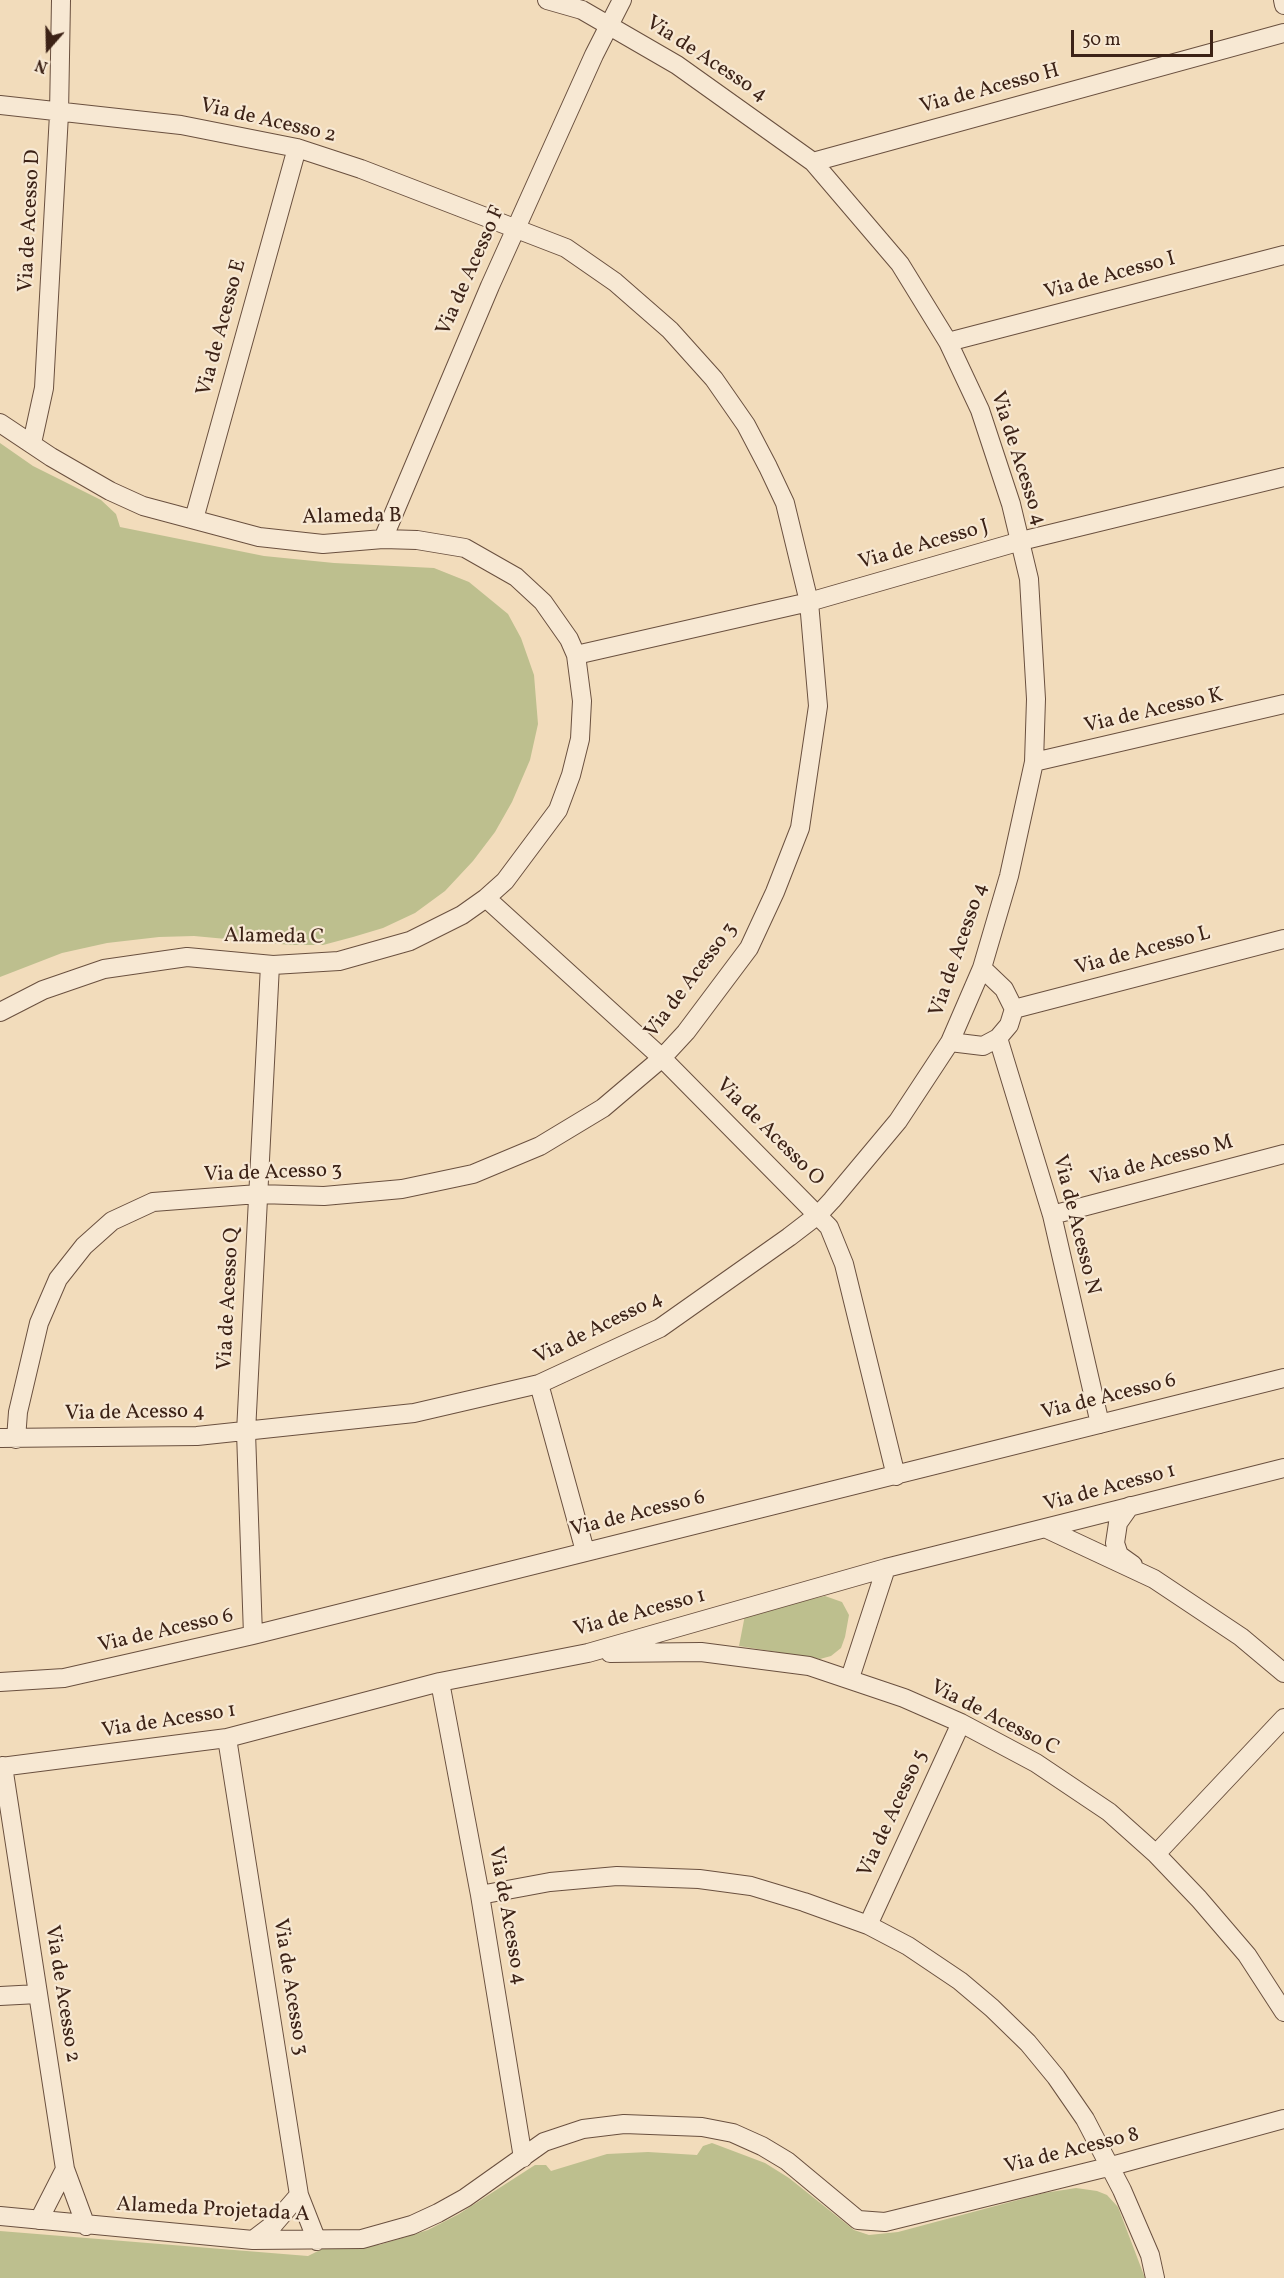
<!DOCTYPE html>
<style>
body{margin:0}
#map{position:relative;width:1284px;height:2278px;overflow:hidden;background:#f2dcbb;font-family:Vollkorn,serif}
canvas{display:block}
.north{position:absolute;left:18px;top:18px;width:60px;height:60px;-webkit-text-stroke:4px #f7e8d3;paint-order:stroke;rotate:200deg;font-size:16px;font-weight:700;line-height:24px;text-align:center;color:#3c2216}
.north::after{content:'';display:block;margin:auto;width:21px;height:27px;background:#3c2216;clip-path:polygon(50% 0,100% 100%,50% 72%,0 100%)}
.scale{position:absolute;left:1071px;top:30px;width:142px;height:27px;box-sizing:border-box;border:3px solid #3c2216;border-top:0;padding-left:8px;font-size:18px;line-height:21px;white-space:nowrap;color:#3c2216;-webkit-text-stroke:4px #f7e8d3;paint-order:stroke}
</style>
<div id="map">
<canvas width="1284" height="2278"></canvas>
<div class="north">N</div>
<div class="scale">50 m</div>
</div>
<script>
const c = document.querySelector('canvas').getContext('2d');
c.lineJoin = 'round';
function fill(path, color) { c.fillStyle = color; c.fill(path, 'evenodd'); }
const toPath = rows => new Path2D(rows.map(r => 'M' + r).join(''));
function trace(path, color, width, dash) { c.strokeStyle = color; c.lineWidth = width; c.lineCap = dash ? 'butt' : 'round'; c.setLineDash(dash || []); c.stroke(path); }
function write(font, color, halo, rows, align = 'center') {
  c.font = font + ' Vollkorn,serif'; c.lineWidth = 4.5; c.setLineDash([]); c.textBaseline = 'middle'; c.strokeStyle = halo; c.fillStyle = color; for (const [text, x, y, turn = 0] of rows) {
    c.save(); c.translate(x, y); c.rotate((+turn || 0) * Math.PI / 180); c.textAlign = isNaN(turn) ? turn : align; if (halo) c.strokeText(text, 0, 0); c.fillText(text, 0, 0); c.restore();
  }
}
fill(toPath([
 [0,443,33,466,101,500,116,514,120,527,264,556,334,563,434,568,469,582,508,614,521,638,534,675,538,724,530,760,512,802,495,832,473,861,445,891,415,913,383,928,353,937,323,945,291,945,194,936,159,937,107,943,62,953,0,977],
 [825,1596,842,1602,849,1615,845,1637,841,1648,831,1656,820,1659,739,1646,745,1615],
 [712,2143,765,2163,789,2178,854,2230,869,2235,898,2232,1044,2193,1076,2188,1097,2191,1107,2195,1118,2207,1145,2278,0,2278,0,2231,308,2256,328,2246,379,2245,428,2230,459,2214,535,2165,546,2165,551,2171,607,2154,648,2152,697,2155,703,2146]
]), '#bdbf8e');
const street = toPath([
 [1283,0,1284,5],
 [0,105,181,125,297,148,361,169,566,248,615,282,670,330,714,379,746,425,768,467,785,503,809,602,818,706,800,828,775,892,749,948,686,1032,662,1058,603,1108,540,1146,473,1174,402,1189,324,1196,258,1194,153,1202,112,1221,84,1246,58,1279,39,1323,18,1412,16,1439],
 [813,162,1284,33],
 [948,342,1284,255],
 [0,423,51,457,110,491,143,506,259,537,323,544,383,539,417,540,465,548,516,577,543,602,569,639,576,655,582,701,580,739,571,775,558,810,505,881,486,898,462,915,410,941,339,961,273,965,187,957,104,969,43,990,0,1012],
 [32,443,44,388,59,114,61,0],
 [194,519,297,148],
 [383,539,490,286,594,55,622,0],
 [576,655,809,602,1021,541,1284,477],
 [1034,762,1284,704],
 [486,898,662,1058,829,1227,844,1264,896,1476],
 [1014,1009,1284,939],
 [998,1038,1052,1215,1100,1424],
 [950,1042,983,1046,998,1038,1009,1025,1014,1009,1004,989,982,968],
 [1052,1215,1284,1154],
 [539,1384,585,1551],
 [0,1438,197,1436,414,1413,539,1384,660,1328,789,1237,819,1214,832,1200,898,1121,950,1042,982,968,1009,876,1034,762,1036,699,1029,579,1011,504,980,410,948,342,900,264,813,162,677,65,582,10,547,0],
 [1130,1506,1118,1523,1115,1543,1119,1555,1133,1565],
 [1047,1529,1154,1579,1241,1637,1284,1673],
 [253,1635,246,1432,270,965],
 [610,1653,701,1652,809,1666,904,1698,961,1723,1036,1763,1109,1812,1156,1854,1199,1899,1247,1955,1284,2012],
 [850,1678,886,1568],
 [0,1682,64,1678,253,1635,1284,1378],
 [440,1682,480,1895,523,2158],
 [227,1738,299,2195,317,2241],
 [3,1766,65,2169,86,2226],
 [0,1767,227,1738,440,1682,588,1653,886,1568,1284,1468],
 [1156,1854,1284,1718],
 [480,1895,550,1882,617,1876,699,1879,751,1886,804,1902,868,1925,908,1946,960,1981,992,2008,1028,2043,1056,2077,1085,2119,1122,2190,1150,2255,1155,2278],
 [868,1925,961,1723],
 [0,1996,38,1994],
 [0,2216,253,2240,362,2239,412,2225,438,2213,465,2198,544,2142,583,2129,624,2124,702,2127,733,2133,762,2146,787,2161,858,2220,885,2222,1108,2167,1284,2119],
 [39,2220,65,2169],
 [253,2240,274,2224,299,2195]
]);
trace(street, '#6a503f', 20);
trace(street, '#f7e8d3', 18);
write('21px', '#3c2216', '#f7e8d3', [
 ["Via de Acesso 4",706,60,33],
 ["Via de Acesso H",990,90,-15],
 ["Via de Acesso 2",268,122,13],
 ["Via de Acesso D",31,221,-87],
 ["Via de Acesso F",472,271,-66],
 ["Via de Acesso I",1110,277,-15],
 ["Via de Acesso E",223,328,-75],
 ["Via de Acesso 4",1017,459,72],
 ["Alameda B",352,518,-1],
 ["Via de Acesso J",924,546,-16],
 ["Via de Acesso K",1154,712,-13],
 ["Alameda C",274,938,1],
 ["Via de Acesso 4",960,950,-71],
 ["Via de Acesso L",1143,952,-15],
 ["Via de Acesso 3",692,981,-53],
 ["Via de Acesso O",769,1133,45],
 ["Via de Acesso M",1162,1162,-15],
 ["Via de Acesso 3",273,1174,-2],
 ["Via de Acesso N",1075,1225,76],
 ["Via de Acesso Q",230,1299,-87],
 ["Via de Acesso 4",599,1329,-26],
 ["Via de Acesso 6",1109,1398,-14],
 ["Via de Acesso 4",135,1414,-1],
 ["Via de Acesso 1",1110,1489,-15],
 ["Via de Acesso 6",638,1515,-14],
 ["Via de Acesso 1",640,1614,-15],
 ["Via de Acesso 6",166,1632,-13],
 ["Via de Acesso C",994,1719,27],
 ["Via de Acesso 1",169,1722,-9],
 ["Via de Acesso 5",894,1814,-65],
 ["Via de Acesso 4",506,1916,80],
 ["Via de Acesso 3",289,1987,81],
 ["Via de Acesso 2",61,1994,81],
 ["Via de Acesso 8",1072,2152,-14],
 ["Alameda Projetada A",213,2211,3]
]);
</script>
